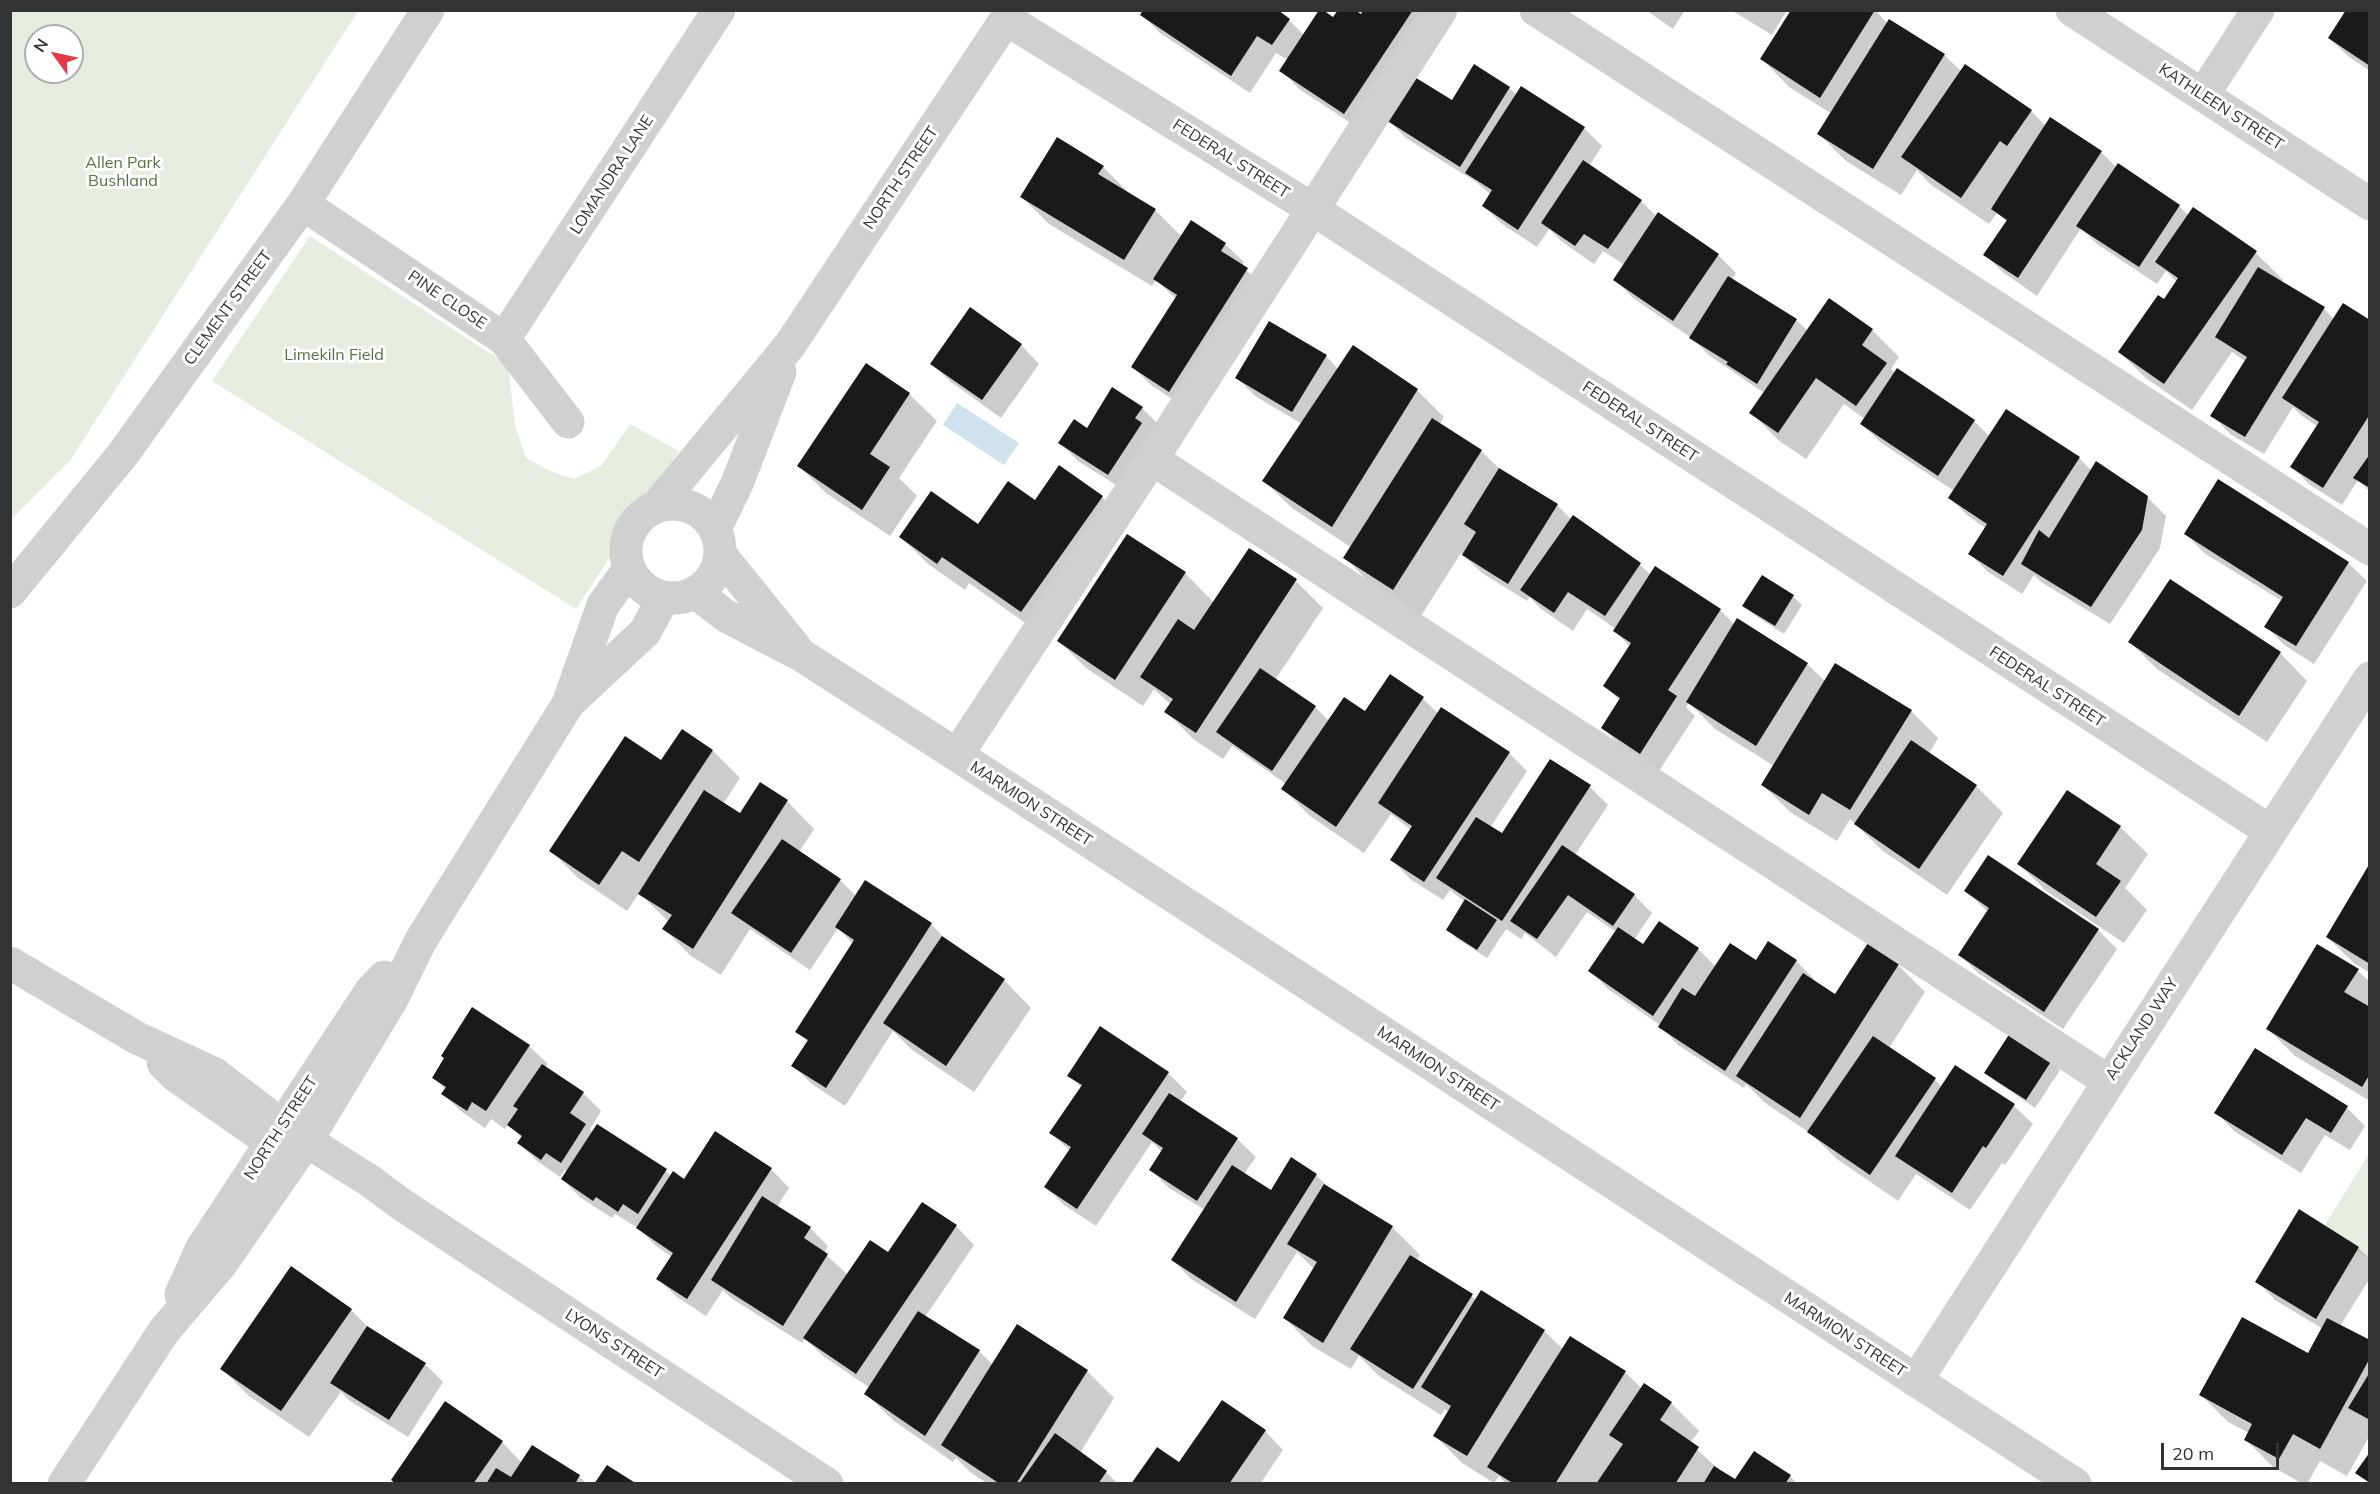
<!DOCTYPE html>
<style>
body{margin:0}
#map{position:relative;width:2380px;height:1494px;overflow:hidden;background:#fff;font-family:Mulish,sans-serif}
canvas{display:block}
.frame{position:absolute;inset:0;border:12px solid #333;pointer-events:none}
.north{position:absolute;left:24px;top:24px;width:60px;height:60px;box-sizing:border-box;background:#fff;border:2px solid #adadad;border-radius:50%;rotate:303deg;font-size:16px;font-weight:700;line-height:24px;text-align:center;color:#333}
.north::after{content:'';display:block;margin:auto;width:21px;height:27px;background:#e63946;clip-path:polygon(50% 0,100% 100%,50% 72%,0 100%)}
.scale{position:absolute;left:2161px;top:1443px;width:118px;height:27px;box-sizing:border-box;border:3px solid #333;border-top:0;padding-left:8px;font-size:18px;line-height:21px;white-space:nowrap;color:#333;-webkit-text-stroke:4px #fff;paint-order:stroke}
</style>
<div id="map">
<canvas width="2380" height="1494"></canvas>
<div class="frame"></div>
<div class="north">N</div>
<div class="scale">20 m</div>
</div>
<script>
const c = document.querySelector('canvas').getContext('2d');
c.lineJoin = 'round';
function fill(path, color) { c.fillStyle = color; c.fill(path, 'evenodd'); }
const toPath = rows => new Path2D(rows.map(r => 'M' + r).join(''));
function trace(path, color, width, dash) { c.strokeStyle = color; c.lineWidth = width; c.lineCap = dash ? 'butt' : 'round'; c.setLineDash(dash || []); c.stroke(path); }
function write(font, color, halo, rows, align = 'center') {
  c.font = font + ' Mulish,sans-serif'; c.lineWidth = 6; c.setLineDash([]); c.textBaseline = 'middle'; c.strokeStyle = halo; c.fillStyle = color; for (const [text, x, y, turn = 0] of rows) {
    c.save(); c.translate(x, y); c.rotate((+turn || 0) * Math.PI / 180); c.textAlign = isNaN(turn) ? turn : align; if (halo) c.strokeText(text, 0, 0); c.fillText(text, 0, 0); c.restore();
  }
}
fill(toPath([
 [11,10,358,11,71,459,11,520],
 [36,36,72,36,72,72,36,72],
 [310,236,508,365,515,426,526,458,550,471,574,479,601,466,630,424,679,451,576,609,212,381],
 [2369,1154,2369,1259,2323,1228]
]), '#e6ecdf');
fill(toPath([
 [957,403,1019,443,1004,465,943,425]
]), '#cfe2ee');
fill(toPath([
 [1365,10,1441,10,1363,131,1299,89,1281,70,1288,60,1276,53,1250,93,1160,33,1142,15,1289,20,1304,35,1334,19,1361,16],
 [1646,10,1685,10,1673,29],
 [1731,10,1787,10,1772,35],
 [1793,10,1875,10,1888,24,1944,55,1961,71,2031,111,2046,126,2101,152,2117,168,2119,166,2179,206,2189,216,2193,209,2256,253,2283,280,2281,283,2324,309,2334,319,2370,322,2370,492,2358,480,2342,505,2310,485,2292,467,2317,426,2302,416,2293,407,2264,454,2230,434,2212,415,2246,362,2232,352,2192,410,2147,379,2119,352,2164,301,2177,282,2166,271,2157,284,2097,244,2081,228,2037,296,2004,273,1985,255,2007,222,1997,213,1989,224,1930,184,1917,170,1901,195,1846,161,1819,134,1832,114,1789,87,1762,59],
 [2370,10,2370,71,2348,56,2329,38],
 [1509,88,1517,95,1584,128,1602,146,1589,166,1641,201,1657,217,1718,255,1736,273,1732,280,1796,320,1808,331,1872,330,1899,357,1891,369,1895,373,1898,370,1974,421,1990,437,2079,458,2092,471,2148,498,2166,516,2160,548,2110,624,2041,582,2034,575,2022,594,1988,572,1970,554,1986,528,1968,516,1950,498,1954,491,1880,442,1862,424,1865,419,1844,404,1806,459,1778,440,1751,412,1764,393,1710,356,1690,337,1633,298,1615,280,1625,265,1603,251,1594,264,1561,241,1549,229,1537,247,1502,224,1484,206,1491,195,1476,182,1406,138,1388,120],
 [1103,167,1130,194,1155,210,1182,237,1191,222,1225,244,1244,262,1242,266,1265,288,1187,409,1151,385,1133,367,1176,299,1156,280,1152,286,1049,224,1022,197],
 [1021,345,1039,364,1001,418,951,382,932,364],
 [1326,356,1338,369,1417,390,1444,417,1440,424,1481,451,1502,471,1557,505,1572,520,1573,517,1640,565,1651,575,1720,610,1735,625,1807,664,1826,682,1911,711,1938,738,1929,754,1976,786,2003,813,1947,895,1883,851,1850,819,1837,841,1790,812,1763,785,1774,766,1715,729,1689,703,1686,707,1695,716,1659,771,1621,746,1603,728,1620,701,1605,686,1630,647,1615,631,1616,629,1587,609,1573,631,1540,608,1530,597,1527,601,1482,573,1461,553,1421,616,1372,585,1345,558,1352,548,1292,508,1264,481,1302,424,1255,396,1237,378],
 [909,394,937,421,899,478,917,496,890,536,826,493,799,466],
 [1142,408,1160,426,1127,492,1078,461,1060,443],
 [1102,497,1129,524,1048,639,969,583,965,590,928,564,901,537,978,526,1035,502],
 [2186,534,2348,563,2367,581,2314,664,2284,645,2266,626,2282,601,2204,553],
 [1185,573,1214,603,1296,581,1323,608,1275,680,1315,707,1329,721,1365,713,1391,677,1423,699,1439,714,1509,753,1527,771,1490,828,1502,835,1590,787,1608,805,1575,855,1634,895,1652,913,1634,940,1643,946,1660,923,1698,949,1716,967,1796,961,1814,979,1813,981,1835,996,1898,965,1925,992,1889,1048,1935,1080,1942,1087,1956,1067,2014,1106,2033,1124,2005,1165,2002,1163,1970,1210,1916,1174,1898,1201,1837,1159,1810,1133,1765,1103,1746,1084,1744,1088,1678,1045,1660,1025,1608,989,1590,971,1616,932,1587,912,1556,957,1525,933,1521,939,1506,929,1487,958,1456,938,1448,929,1465,902,1450,890,1443,900,1410,879,1392,860,1411,830,1391,814,1364,853,1310,816,1283,789,1286,784,1232,746,1223,759,1193,739,1166,711,1171,705,1154,689,1143,706,1086,668,1059,641],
 [1793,596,1802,605,1784,634,1753,614,1744,606],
 [2130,642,2280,653,2307,681,2267,742,2157,669],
 [682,731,713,751,740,778,723,804,741,815,761,784,787,801,814,829,799,852,840,880,856,896,931,924,949,943,1004,980,1031,1008,974,1092,912,1050,893,1031,845,1106,812,1084,793,1066,808,1042,797,1031,853,944,838,928,810,970,750,929,721,975,691,956,664,929,669,922,639,893,627,911,578,878,551,851,661,762],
 [2067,792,2120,827,2148,854,2125,888,2147,910,2124,943,2046,891,2019,864],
 [1988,857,2098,930,2117,949,2063,1029,1978,973,1960,955,1988,912,1966,891],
 [2370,866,2370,973,2355,964,2327,937],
 [2358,971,2370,982,2370,1101,2295,1056,2267,1028],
 [473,1009,529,1046,548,1064,545,1068,583,1093,601,1111,590,1129,593,1133,666,1171,671,1176,685,1181,771,1169,789,1188,777,1207,810,1228,828,1246,824,1253,848,1275,889,1254,956,1226,974,1245,925,1317,979,1351,993,1365,1087,1371,1114,1398,1080,1453,1106,1472,1118,1484,988,1484,970,1472,956,1458,953,1462,894,1421,866,1394,870,1388,823,1356,805,1338,802,1343,731,1298,723,1290,706,1316,677,1297,658,1279,672,1257,656,1246,638,1228,615,1214,612,1218,581,1198,562,1179,567,1172,565,1170,560,1177,537,1161,519,1143,522,1138,508,1124,505,1129,491,1119,485,1128,462,1112,443,1094,446,1090,434,1078],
 [1101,1028,1168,1073,1187,1092,1180,1102,1237,1139,1256,1157,1244,1174,1271,1192,1292,1160,1316,1175,1332,1191,1392,1227,1420,1255,1416,1261,1477,1300,1544,1331,1563,1349,1625,1372,1642,1389,1645,1385,1671,1403,1699,1431,1690,1443,1725,1475,1736,1482,1790,1476,1797,1484,1506,1484,1499,1476,1494,1483,1462,1463,1434,1435,1449,1413,1445,1409,1441,1415,1379,1376,1359,1356,1351,1369,1312,1346,1285,1318,1314,1269,1297,1252,1255,1319,1191,1279,1173,1260,1205,1210,1169,1188,1151,1170,1162,1152,1152,1142,1096,1226,1064,1205,1046,1187,1070,1151,1051,1133,1082,1088,1069,1075],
 [2051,1061,2060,1070,2035,1108,1995,1081,1986,1072],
 [2347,1108,2365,1126,2350,1150,2325,1135,2301,1173,2234,1131,2216,1112],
 [2358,1248,2370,1259,2370,1278,2340,1326,2370,1342,2370,1435,2347,1476,2320,1461,2307,1484,2303,1484,2273,1467,2246,1440,2249,1433,2228,1422,2201,1395,2309,1355,2323,1329,2275,1300,2257,1281],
 [292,1268,351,1310,372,1331,425,1364,443,1382,408,1437,350,1401,341,1392,309,1437,249,1396,222,1369],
 [1265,1431,1283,1450,1260,1484,1133,1484],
 [502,1442,522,1463,532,1447,579,1476,587,1484,396,1484]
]), '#0003');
fill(toPath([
 [1143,10,1278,10,1290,19,1272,45,1257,36,1231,76,1140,15],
 [1319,10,1323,10,1333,17,1338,10,1355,10,1361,14,1363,10,1413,10,1344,114,1279,71],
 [1791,10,1875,10,1820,98,1760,59],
 [2346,10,2370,10,2370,66,2328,38],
 [1889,19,1945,54,1873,169,1817,134],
 [1474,64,1510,87,1460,167,1386,120,1413,76,1452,100],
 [1965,64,2032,110,2007,146,2000,141,1961,198,1901,157],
 [1521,86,1585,127,1518,230,1482,206,1492,190,1465,173],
 [2050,117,2102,151,2018,278,1983,255,2007,220,1991,209],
 [1057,137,1104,166,1098,174,1156,209,1124,260,1020,197],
 [1583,160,1642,200,1608,249,1584,234,1575,246,1541,223],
 [2118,163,2180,205,2139,267,2076,226],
 [2193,207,2257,251,2164,384,2118,352,2158,295,2164,299,2178,278,2155,262],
 [1658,212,1719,254,1673,321,1613,280],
 [1191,220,1226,243,1221,251,1248,268,1169,392,1131,367,1177,295,1153,279],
 [2258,267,2325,307,2245,437,2210,416,2247,357,2215,337],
 [1728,276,1797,319,1757,384,1726,364,1728,362,1689,338],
 [1829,298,1873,329,1862,345,1887,363,1856,406,1816,378,1778,433,1749,413],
 [2343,303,2370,320,2370,414,2323,488,2290,467,2319,422,2282,398],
 [970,307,1022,344,982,400,930,364],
 [1269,321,1327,355,1292,412,1235,378],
 [1353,345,1418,389,1332,527,1262,481],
 [866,363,910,393,870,454,890,467,862,510,797,466],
 [1897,368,1975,420,1938,476,1860,424],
 [1112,387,1143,407,1135,418,1142,423,1108,475,1058,443,1074,419,1087,428],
 [2006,409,2080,457,2003,576,1968,554,1987,524,1948,498],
 [1432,418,1482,450,1393,590,1343,558],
 [2370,454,2370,488,2353,478],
 [2096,461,2148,496,2142,530,2091,607,2021,564,2039,530,2049,538],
 [1059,465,1103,496,1021,612,942,557,937,564,899,537,931,491,978,524,1008,481,1035,500],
 [1499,468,1558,504,1508,584,1462,555,1476,532,1464,524],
 [2218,479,2349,562,2296,646,2264,627,2283,597,2184,534],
 [1573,515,1641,563,1605,616,1568,592,1554,613,1520,590],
 [1127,534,1186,572,1115,680,1057,641],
 [1249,548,1297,579,1196,733,1164,712,1173,699,1140,677,1178,619,1194,630],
 [1655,566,1721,609,1668,690,1677,696,1640,754,1601,728,1620,698,1603,686,1631,643,1613,631],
 [1762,575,1794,595,1775,626,1742,606],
 [2170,579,2281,652,2239,716,2128,642],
 [1737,618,1808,663,1756,746,1686,702],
 [1835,663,1912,710,1850,810,1822,793,1809,815,1761,785],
 [1260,668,1316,706,1272,771,1216,732],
 [1390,674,1424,697,1336,827,1281,789,1344,697,1365,711],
 [1441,707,1510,752,1424,882,1390,860,1412,826,1378,803],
 [682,729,713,750,639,862,622,851,599,885,549,851,625,736,661,760],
 [1911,740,1977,785,1919,869,1854,824],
 [1550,759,1591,785,1502,921,1436,878,1476,817,1502,833],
 [760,782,788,800,693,949,662,929,672,915,638,894,704,790,740,813],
 [2067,790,2121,826,2096,864,2121,881,2096,917,2017,864],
 [782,839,841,879,791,953,731,913],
 [1562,845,1635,894,1613,926,1568,895,1537,939,1510,921],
 [1988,855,2099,929,2044,1012,1958,955,1989,908,1964,891],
 [2370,863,2370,964,2326,937],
 [865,880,932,923,826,1088,791,1066,808,1040,795,1032,854,940,835,927],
 [1465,899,1497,920,1477,950,1446,930],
 [1659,921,1699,948,1653,1016,1588,971,1618,927,1643,944],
 [942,936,1005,979,946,1066,883,1023],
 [1768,941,1797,960,1725,1071,1658,1027,1682,988,1695,996,1730,943,1756,960],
 [1868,943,1899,964,1800,1118,1736,1076,1803,973,1835,994],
 [2317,944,2359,969,2344,992,2370,1007,2370,1074,2362,1087,2266,1029],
 [472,1007,530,1045,486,1111,472,1102,467,1111,441,1094,446,1087,432,1078,444,1058,441,1056],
 [1100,1026,1169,1072,1077,1209,1044,1187,1071,1147,1049,1133,1082,1085,1067,1076],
 [2010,1033,2052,1060,2026,1100,1984,1073],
 [1873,1036,1936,1078,1870,1175,1807,1132],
 [2255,1048,2348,1106,2331,1133,2306,1118,2282,1155,2214,1113],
 [542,1064,584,1092,570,1113,586,1124,561,1163,546,1153,541,1160,517,1143,522,1136,507,1125,518,1109,513,1106],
 [1955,1065,2015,1104,1986,1148,1983,1146,1952,1193,1895,1156],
 [1169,1093,1238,1138,1197,1201,1149,1170,1163,1148,1142,1134],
 [597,1124,667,1169,638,1214,623,1204,618,1212,596,1197,593,1201,561,1179],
 [715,1131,772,1168,687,1299,656,1279,673,1253,636,1228,673,1171,684,1179],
 [1291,1157,1317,1174,1236,1302,1171,1260,1232,1165,1271,1190],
 [1324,1184,1393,1226,1323,1343,1283,1318,1317,1262,1287,1244],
 [762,1196,811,1227,804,1238,828,1254,783,1326,711,1280],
 [922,1202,957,1225,856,1374,803,1338,870,1240,888,1252],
 [2299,1209,2359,1247,2316,1319,2255,1282],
 [1410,1255,1473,1294,1413,1389,1350,1349],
 [291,1266,352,1309,281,1411,220,1369],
 [1481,1290,1545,1330,1467,1456,1433,1436,1451,1406,1421,1387],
 [918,1311,980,1350,925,1436,864,1394],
 [2242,1317,2308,1353,2327,1318,2370,1340,2370,1358,2320,1449,2293,1434,2279,1459,2244,1440,2252,1424,2199,1395],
 [1017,1324,1088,1370,1016,1484,1000,1484,941,1445],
 [367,1326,426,1363,389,1420,330,1383],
 [1570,1336,1626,1371,1555,1484,1514,1484,1487,1467],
 [2370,1372,2370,1420,2348,1408],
 [1644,1383,1672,1402,1660,1420,1699,1447,1675,1484,1596,1484,1623,1444,1609,1435],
 [1222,1400,1266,1430,1229,1484,1131,1484,1157,1447,1179,1462],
 [445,1401,503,1441,473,1484,396,1484,391,1480],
 [1055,1433,1107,1471,1098,1484,1019,1484],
 [532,1445,580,1475,575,1484,486,1484,496,1468,511,1477],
 [1754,1451,1791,1475,1785,1484,1703,1484,1714,1466,1735,1479],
 [2370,1452,2370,1483,2355,1473],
 [607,1465,637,1484,594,1484]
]), '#1a1a1a');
trace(toPath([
 [1536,10,2370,549],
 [2072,10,2370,204],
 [1006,19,1314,210,2270,831],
 [2203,95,2258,10],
 [303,204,504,339,568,422],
 [504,339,719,10],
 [1152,459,2108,1081],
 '626 551a47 47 0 1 1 94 0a47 47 0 1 1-94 0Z',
 [657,506,790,345,1012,10],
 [715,529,738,481,780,372],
 [720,554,795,647],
 [10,592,123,454,303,204,428,10],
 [696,593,726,616,801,655,957,755,2075,1484],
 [572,700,645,632,664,597],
 [957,755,1152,459,1441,10],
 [10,963,137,1038,215,1074,283,1126,370,1181,401,1204,827,1484],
 [163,1063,176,1076,259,1134],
 [181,1294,202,1248,370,992,384,977],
 [1916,1381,2370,678],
 [64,1484,164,1331,221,1264,307,1140,392,999,421,940,568,704,603,605,629,569]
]), '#d0d0d0', 33);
write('16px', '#333', '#fff', [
 ["KATHLEEN STREET",2221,107,33],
 ["FEDERAL STREET",1231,159,32],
 ["LOMANDRA LANE",612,175,-57],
 ["NORTH STREET",901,178,-56],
 ["PINE CLOSE",447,300,34],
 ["CLEMENT STREET",228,308,-54],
 ["FEDERAL STREET",1640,422,33],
 ["FEDERAL STREET",2047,687,33],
 ["MARMION STREET",1031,804,33],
 ["ACKLAND WAY",2142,1029,-57],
 ["MARMION STREET",1438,1069,33],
 ["NORTH STREET",281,1128,-57],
 ["MARMION STREET",1845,1335,33],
 ["LYONS STREET",614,1344,33]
]);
write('16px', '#56703f', '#fff', [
 ["Allen Park",123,163],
 ["Bushland",123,181],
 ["Limekiln Field",334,355]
]);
</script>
